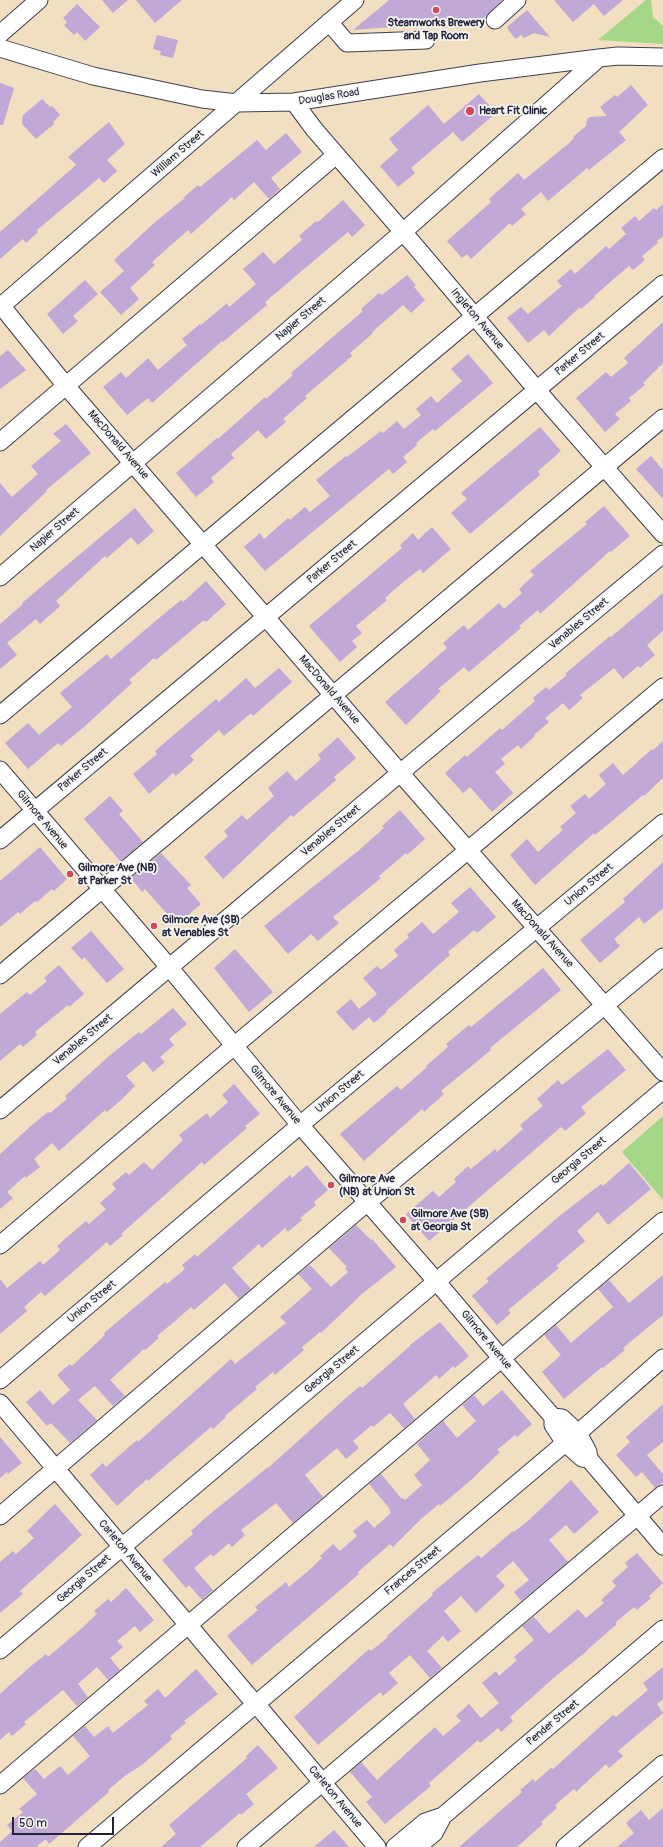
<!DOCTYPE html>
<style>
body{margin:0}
#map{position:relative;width:663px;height:1847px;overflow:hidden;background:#f2dec0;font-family:Pangolin,sans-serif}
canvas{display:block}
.scale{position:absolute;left:12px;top:1817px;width:102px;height:18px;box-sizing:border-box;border:2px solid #22223b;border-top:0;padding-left:5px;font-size:12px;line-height:14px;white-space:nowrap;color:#22223b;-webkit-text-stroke:3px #f6f6f2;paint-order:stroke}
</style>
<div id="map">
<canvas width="663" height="1847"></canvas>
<div class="scale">50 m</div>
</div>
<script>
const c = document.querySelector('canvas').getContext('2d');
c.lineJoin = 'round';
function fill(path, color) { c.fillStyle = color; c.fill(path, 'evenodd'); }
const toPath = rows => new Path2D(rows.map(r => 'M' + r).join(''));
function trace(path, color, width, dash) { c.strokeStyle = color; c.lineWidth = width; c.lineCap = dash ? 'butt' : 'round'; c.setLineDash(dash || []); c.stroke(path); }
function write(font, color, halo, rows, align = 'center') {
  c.font = font + ' Pangolin,sans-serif'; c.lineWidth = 3.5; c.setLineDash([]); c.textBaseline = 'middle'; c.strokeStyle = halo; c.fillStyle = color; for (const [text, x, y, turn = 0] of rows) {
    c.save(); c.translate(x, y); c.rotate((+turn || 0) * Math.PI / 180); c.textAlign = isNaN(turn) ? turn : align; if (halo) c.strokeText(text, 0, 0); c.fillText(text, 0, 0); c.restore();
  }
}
fill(toPath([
 [646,0,651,0,653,17,663,26,663,44,598,40],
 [663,1116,663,1200,622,1152]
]), '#a4d888');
fill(toPath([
 [102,0,128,0,113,13],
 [136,0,182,0,155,23],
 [389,0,502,0,482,20,353,30],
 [554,0,623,0,604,16,594,4,573,22],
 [77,4,100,27,85,41,77,32,74,35,64,25,67,22,63,18],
 [527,10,550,37,534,33,524,38,521,35,516,39,509,31,507,27],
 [157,35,178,40,173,58,160,55,161,51,153,49],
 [0,83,14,88,3,125,0,125],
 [631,85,648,105,619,132,626,140,589,170,587,168,548,201,541,192,521,209,526,214,512,226,510,223,471,259,467,254,462,258,447,241,491,202,489,199,518,173,524,180,568,144,574,138,573,137,586,126,587,119,590,117,607,116,600,107,615,95,617,97],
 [479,94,496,113,462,142,453,132,411,168,415,173,398,187,380,166,398,150,389,139,428,105,444,124],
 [42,99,50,107,52,106,60,115,53,122,54,124,36,139,22,124,23,115],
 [109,122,125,144,107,160,117,171,104,183,99,178,37,230,38,232,26,243,23,239,0,259,0,232,76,165,68,157],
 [286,133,302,152,271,178,280,189,269,199,254,182,234,200,232,197,191,234,188,230,152,262,155,265,130,288,139,299,121,315,100,292,124,271,114,260,154,223,185,198,184,197,198,185,200,187,257,140,266,150],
 [343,200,365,225,352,237,348,232,265,302,267,305,223,342,222,341,152,403,148,398,127,415,103,387,121,372,126,378,148,358,158,370,187,345,182,339,200,324,201,325,227,303,229,307,256,284,243,269,263,252,274,264,302,240,299,236,316,221,318,222],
 [663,204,663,236,657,241,658,243,642,256,645,260,633,270,629,266,594,296,595,297,581,309,580,307,549,336,544,330,528,343,507,318,521,307,528,314,562,286,557,281,571,269,575,274,606,246,609,249,626,234,621,228,635,216,639,221,654,208,656,210],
 [407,275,416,285,414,287,425,300,411,313,403,305,372,332,373,333,350,353,352,356,305,396,307,398,283,419,286,422,266,439,258,430,231,454,234,458,211,478,214,482,196,497,176,473,217,438,218,439,265,397,266,399,293,375,291,373,363,311,361,309,379,293,382,295],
 [85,280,98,294,73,316,78,321,63,334,47,314],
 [663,322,663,363,643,383,645,385,629,398,631,401,615,414,620,419,605,432,576,398,606,372,611,377,628,363,624,358],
 [8,350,26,370,0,389,0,356],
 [468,354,493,383,435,431,433,429,416,443,417,445,403,457,407,462,393,474,389,469,265,571,244,547,260,533,264,539,288,518,290,520,305,507,310,512,330,496,316,480,346,456,347,457,381,431,383,433,397,421,404,429,421,415,416,409,431,396,437,403,462,381,451,369],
 [66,424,91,453,46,490,47,491,0,536,0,483,12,497,38,474,31,466,61,441,53,434],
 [540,427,561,451,538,471,540,475,470,534,451,513,467,499,461,493],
 [651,456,663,470,663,499,636,469],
 [604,506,630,536,611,552,610,551,540,614,538,610,519,626,521,628,469,672,464,667,438,689,441,691,406,725,385,702,447,648,443,643,464,625,468,630,499,603,504,609,522,593,519,589,534,575,530,571,587,524,585,522],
 [135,508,154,531,138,545,131,537,107,558,105,556,56,601,60,606,40,624,36,619,7,643,17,655,0,669,0,624,23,604,22,603],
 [432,527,451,549,423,573,420,569,402,583,385,598,387,600,356,626,362,633,352,641,357,647,340,662,309,626,402,548,400,545,413,533,418,540],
 [206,581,226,604,206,622,204,620,156,660,154,658,129,680,132,683,84,727,61,746,58,743,28,769,5,743,28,723,39,735,72,707,60,693,107,654,111,659,159,618,181,600,183,602],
 [663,593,663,631,647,645,655,655,640,668,638,666,623,679,614,668,580,695,583,698,569,710,563,703,545,718,549,722,534,735,535,736,521,749,518,745,501,759,505,764,495,772,513,793,492,812,470,787,463,793,445,773,465,755,467,757,500,728,502,730,535,701,533,698,546,687,549,690,567,675,565,674,579,662,610,636,611,637],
 [279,668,292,682,253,716,251,713,224,736,219,730,190,756,194,760,176,776,173,773,149,794,133,774,157,754,155,751,216,699,219,702,246,678,255,688],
 [338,737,356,758,334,777,336,780,293,817,291,815,223,879,204,857,228,836,224,831,242,815,247,820,274,796,268,788,287,771,296,781,321,759,318,755],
 [663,741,663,778,644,796,643,795,595,835,594,833,535,885,510,855,527,839,538,852,563,830,560,827,576,813,570,806,585,794,589,799,606,784,599,775,613,763,623,775,652,749,653,750],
 [110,796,123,811,119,814,143,842,120,861,84,819],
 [400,810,425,839,407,855,406,853,379,876,381,878,333,917,339,923,318,941,311,934,288,954,264,926,358,851,384,828,382,826],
 [40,847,67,879,54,891,52,889,37,902,35,901,20,914,18,912,0,927,0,881],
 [161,853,191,885,187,888,201,904,177,925,145,889,142,892,131,878],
 [663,862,663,908,644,924,639,917,614,939,620,946,600,963,580,940,625,902,623,899],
 [470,887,496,917,477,933,474,930,448,952,450,955,386,1011,387,1012,374,1023,369,1017,353,1031,336,1012,351,999,359,1009,377,994,363,978,377,966,381,970,398,956,394,950,409,937,407,935,422,922,433,934,459,912,451,903],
 [91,931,124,969,107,983,84,957,82,960,71,948],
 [235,949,273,992,249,1012,214,968],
 [59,965,84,994,69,1007,68,1005,35,1032,37,1035,23,1047,20,1044,0,1061,0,1014,27,992,30,995,47,981,44,978],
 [543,968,561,990,490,1048,491,1050,441,1091,444,1094,424,1112,422,1109,364,1161,340,1134,397,1086,401,1090,427,1067,426,1066,448,1047,446,1044,469,1025,471,1027],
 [173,1008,187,1024,169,1039,174,1045,160,1057,165,1062,153,1072,144,1061,126,1076,135,1086,120,1101,107,1112,105,1110,59,1151,52,1143,34,1159,40,1167,26,1178,25,1176,7,1192,13,1198,0,1209,0,1154,32,1125,48,1112,50,1113,67,1099,65,1096,109,1056,139,1032,141,1034],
 [608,1049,626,1070,581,1107,586,1113,565,1131,561,1127,429,1241,406,1214,433,1191,439,1197,456,1182,454,1179,468,1166,471,1169,495,1149,497,1152,523,1129,520,1125,543,1106,537,1099,558,1080,562,1085],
 [234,1084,260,1114,245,1126,247,1128,204,1165,202,1162,121,1234,123,1235,110,1246,107,1242,45,1296,41,1292,24,1307,27,1311,0,1334,0,1279,7,1288,40,1261,43,1265,60,1250,57,1246,72,1233,86,1221,89,1224,106,1209,100,1203,116,1189,112,1184,126,1172,129,1175,144,1162,152,1170,183,1140,179,1135,207,1113,210,1118,228,1102,222,1095],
 [629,1163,651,1189,608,1225,598,1212,577,1231,585,1241,556,1266,559,1268,508,1310,511,1313,497,1325,472,1296,489,1281,486,1279,562,1214,601,1184,603,1186],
 [307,1165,328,1190,314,1202,316,1205,300,1218,302,1220,288,1232,285,1228,262,1248,259,1244,232,1268,251,1289,239,1299,225,1283,194,1310,191,1307,175,1321,157,1336,159,1338,145,1350,144,1349,110,1380,125,1396,113,1406,95,1386,78,1400,97,1420,70,1443,51,1423,47,1426,26,1402,40,1390,53,1405,70,1390,57,1375,70,1364,72,1366,105,1335,104,1333,165,1282,167,1284,185,1269,182,1265,195,1254,197,1257,290,1175,292,1178],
 [356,1225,371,1240,372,1239,396,1267,363,1293,321,1333,320,1332,302,1347,304,1350,289,1363,275,1375,273,1372,255,1387,257,1389,225,1416,226,1417,213,1429,211,1427,148,1481,147,1479,117,1506,90,1475,103,1463,106,1467,137,1440,138,1442,231,1359,235,1364,286,1323,280,1317,312,1289,298,1274,310,1265,331,1287,348,1272,345,1268,347,1267,329,1248],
 [663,1275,663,1315,623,1348,625,1350,603,1368,602,1367,564,1399,542,1372,561,1355,544,1335,556,1325,571,1343,613,1307,598,1289,609,1280,629,1303],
 [440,1322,469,1356,455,1368,453,1366,439,1379,436,1375,403,1404,415,1419,404,1428,390,1413,373,1427,372,1425,353,1441,359,1448,346,1459,337,1448,305,1475,323,1497,293,1523,276,1503,241,1530,245,1535,232,1547,229,1543,213,1557,211,1554,194,1568,213,1590,202,1600,189,1585,186,1588,162,1560,193,1534,191,1531,204,1519,268,1467,268,1468,347,1397,360,1386,362,1388,410,1346,410,1345],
 [502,1390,532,1424,517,1437,515,1435,497,1450,500,1452,470,1481,440,1506,439,1504,421,1519,393,1547,390,1544,358,1572,359,1574,252,1665,227,1636,258,1610,255,1607,286,1582,289,1587,307,1572,322,1558,320,1556,333,1544,340,1551,357,1536,353,1531,367,1520,374,1528,391,1513,389,1510,390,1509,369,1484,381,1474,402,1499,403,1498,405,1500,422,1485,414,1475,430,1460,417,1444,443,1421,457,1438,476,1421,462,1405,474,1395,483,1406],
 [663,1404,663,1442,647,1455,663,1474,663,1482,655,1488,642,1472,636,1477,616,1455,630,1442,626,1437],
 [0,1437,22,1463,8,1474,7,1472,0,1478],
 [571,1480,599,1512,574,1534,566,1525,549,1540,568,1562,521,1601,514,1592,529,1580,513,1561,496,1576,505,1586,476,1613,461,1596,444,1611,461,1631,448,1642,443,1636,427,1651,442,1668,430,1678,410,1655,389,1673,398,1683,383,1696,380,1692,318,1745,294,1717,369,1649,371,1651,388,1637,387,1636,433,1595,432,1593,478,1555,481,1558,513,1531,514,1532,530,1519],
 [55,1504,82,1535,20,1591,23,1594,0,1613,0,1562,13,1551,16,1554,34,1538,27,1531],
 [637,1553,663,1583,649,1596,651,1598,637,1610,634,1607,615,1623,617,1624,587,1650,587,1651,557,1675,510,1717,513,1721,501,1732,498,1728,480,1743,478,1740,429,1783,431,1786,385,1824,366,1802,372,1797,350,1772,361,1762,377,1780,435,1727,443,1736,461,1721,456,1716,469,1704,481,1718,499,1703,482,1683,496,1671,499,1676,517,1660,514,1657,534,1640,522,1626,534,1617,549,1634,578,1609,586,1618,604,1603,601,1600,616,1586,612,1581,628,1567,625,1563],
 [126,1588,154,1620,140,1632,135,1626,117,1641,123,1647,110,1658,120,1670,108,1680,97,1667,78,1684,88,1697,77,1706,63,1690,24,1722,26,1724,12,1736,9,1732,0,1740,0,1694,31,1666,46,1654,48,1657,82,1628,97,1614,94,1611,108,1599,111,1602],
 [663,1667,663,1699,657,1704,663,1713,618,1751,623,1756,609,1768,606,1764,576,1792,574,1789,555,1805,557,1808,541,1822,543,1824,517,1847,459,1847,522,1792,520,1790,533,1779,535,1782,551,1768,553,1769,613,1715,616,1717,648,1690,643,1683],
 [196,1669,218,1694,184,1721,186,1723,170,1736,172,1739,143,1764,126,1775,108,1790,109,1792,49,1844,46,1839,36,1847,0,1847,0,1842,12,1831,7,1825,23,1812,19,1809,37,1794,23,1778,35,1769,44,1779,60,1766,68,1775,90,1756,73,1736,85,1726,94,1737,108,1726,113,1733,148,1705,144,1701,158,1689,165,1698],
 [258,1745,278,1768,246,1794,254,1804,241,1815,240,1813,200,1847,161,1847,176,1834,169,1825,247,1758,246,1756],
 [663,1808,663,1847,617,1847,634,1833,626,1823,641,1810,649,1820],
 [334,1830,349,1847,314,1847]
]), '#c0a8d7');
const minor = toPath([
 [495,20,517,0],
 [329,22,347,43,426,40],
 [0,34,39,0],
 [0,48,93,76,202,99,237,103,294,102,480,73,599,58,618,56,663,57],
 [294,102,314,129,416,247,548,403,663,534],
 [0,304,66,386,409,783,663,1072],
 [0,307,355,0],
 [0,442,336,155],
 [0,577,403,232,599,58],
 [0,715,663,158],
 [0,770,169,967,300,1125,437,1282,502,1359,553,1417,562,1418,578,1433,588,1452,589,1459,663,1546],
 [0,840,663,284],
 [0,975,663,418],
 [0,1110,412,763,663,554],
 [0,1245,234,1046,663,687],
 [0,1380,312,1115,663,823],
 [0,1403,251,1699],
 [553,1417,553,1425,565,1443,582,1458,589,1459],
 [578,1433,663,1358],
 [0,1516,357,1211,663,957],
 [0,1650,663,1090],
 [262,1699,565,1443],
 [262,1711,377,1847],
 [0,1785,663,1221],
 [87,1847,250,1709],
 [246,1847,663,1494],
 [395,1847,425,1822,443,1816],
 [417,1847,434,1833,443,1816,663,1629],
 [565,1847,663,1764]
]);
trace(minor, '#413e4f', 19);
trace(minor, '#fff', 17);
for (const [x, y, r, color] of [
 [436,10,4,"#d1495b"],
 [470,111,5,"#d1495b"],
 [70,874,4,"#d1495b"],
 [154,926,4,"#d1495b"],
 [331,1185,4,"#d1495b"],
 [403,1220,4,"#d1495b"]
]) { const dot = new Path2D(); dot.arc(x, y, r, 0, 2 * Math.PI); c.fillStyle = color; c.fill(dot); trace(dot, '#f6f6f2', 1.5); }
write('bold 11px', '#22223b', '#f6f6f2', [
 ["Steamworks Brewery",436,23,"center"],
 ["and Tap Room",436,36,"center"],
 ["Heart Fit Clinic",479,111],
 ["Gilmore Ave (NB)",78,868],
 ["at Parker St",78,881],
 ["Gilmore Ave (SB)",162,920],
 ["at Venables St",162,933],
 ["Gilmore Ave",339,1179],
 ["(NB) at Union St",339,1192],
 ["Gilmore Ave (SB)",411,1214],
 ["at Georgia St",411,1227]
], 'left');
write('11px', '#22223b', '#f6f6f2', [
 ["Douglas Road",329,97,-9],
 ["William Street",178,154,-41],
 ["Napier Street",301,319,-40],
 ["Ingleton Avenue",477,319,50],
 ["Parker Street",580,354,-40],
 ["MacDonald Avenue",118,445,49],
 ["Napier Street",55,530,-41],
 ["Parker Street",332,562,-40],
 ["Venables Street",579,624,-40],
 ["MacDonald Avenue",329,690,49],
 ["Parker Street",83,770,-40],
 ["Gilmore Avenue",42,820,50],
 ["Venables Street",331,831,-40],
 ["Union Street",589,885,-40],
 ["MacDonald Avenue",542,934,48],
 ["Venables Street",83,1040,-40],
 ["Union Street",340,1092,-40],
 ["Gilmore Avenue",275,1095,50],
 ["Georgia Street",579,1161,-40],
 ["Union Street",92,1302,-40],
 ["Gilmore Avenue",486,1340,50],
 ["Georgia Street",332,1370,-40],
 ["Carleton Avenue",125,1551,50],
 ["Frances Street",413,1571,-40],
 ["Georgia Street",84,1579,-41],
 ["Pender Street",553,1723,-40],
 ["Carleton Avenue",335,1797,50]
]);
</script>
